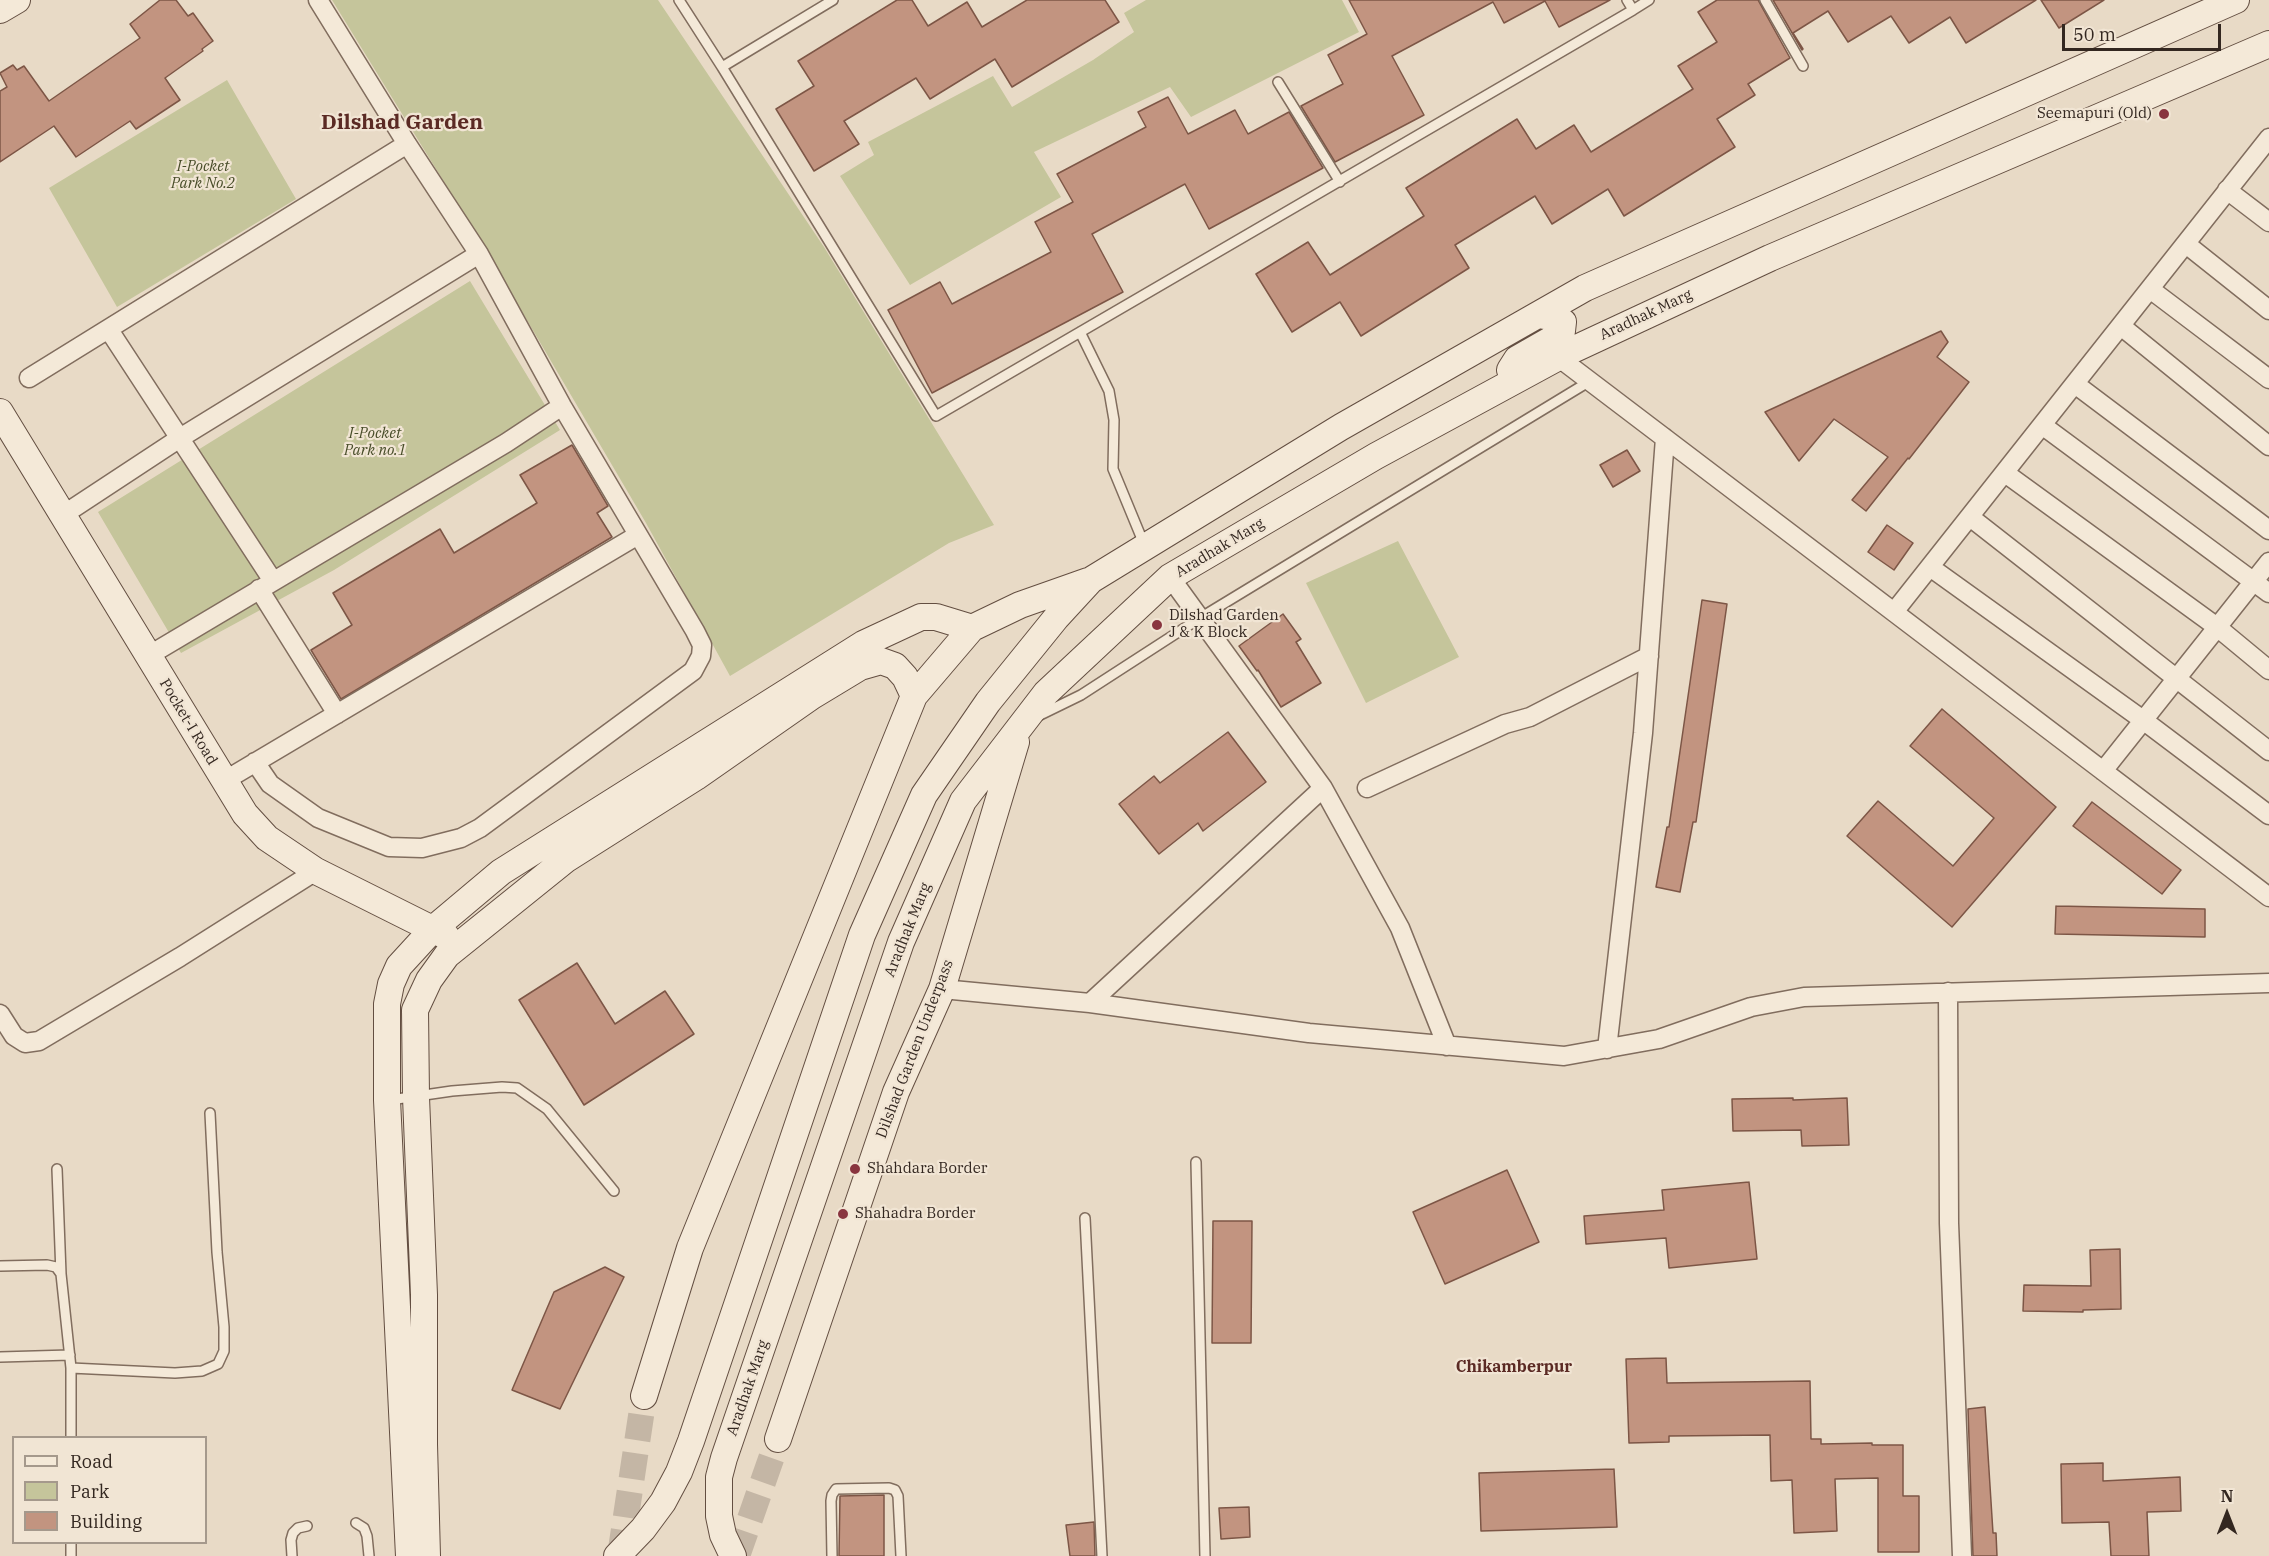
<!DOCTYPE html>
<style>
body{margin:0}
#map{position:relative;width:2269px;height:1556px;overflow:hidden;background:#e8dac6;font-family:"IBM Plex Serif",serif}
canvas{display:block}
.legend{position:absolute;left:12px;top:1436px;width:195px;height:108px;box-sizing:border-box;background:#f1e5d4;border:2px solid #a5998c;margin:0;padding:8px 10px;list-style:none;font-size:18px;color:#332720}
.legend li{display:flex;align-items:center;gap:12px;height:30px}
.legend b{width:30px;border:2px solid #a5998c}
.north{position:absolute;left:2197px;top:1484px;width:60px;height:60px;-webkit-text-stroke:4px #f1e5d4;paint-order:stroke;rotate:0deg;font-size:16px;font-weight:700;line-height:24px;text-align:center;color:#332720}
.north::after{content:'';display:block;margin:auto;width:21px;height:27px;background:#332720;clip-path:polygon(50% 0,100% 100%,50% 72%,0 100%)}
.scale{position:absolute;left:2062px;top:24px;width:159px;height:27px;box-sizing:border-box;border:3px solid #332720;border-top:0;padding-left:8px;font-size:18px;line-height:21px;white-space:nowrap;color:#332720;-webkit-text-stroke:4px #f1e5d4;paint-order:stroke}
</style>
<div id="map">
<canvas width="2269" height="1556"></canvas>
<ul class="legend">
<li><b style="height:8px;background:#f4e9d8"></b>Road</li>
<li><b style="height:16px;background:#c5c59b"></b>Park</li>
<li><b style="height:16px;background:#c29480"></b>Building</li>
</ul>
<div class="north">N</div>
<div class="scale">50 m</div>
</div>
<script>
const c = document.querySelector('canvas').getContext('2d');
c.lineJoin = 'round';
function fill(path, color) { c.fillStyle = color; c.fill(path, 'evenodd'); }
const toPath = rows => new Path2D(rows.map(r => 'M' + r).join(''));
function trace(path, color, width, dash) { c.strokeStyle = color; c.lineWidth = width; c.lineCap = dash ? 'butt' : 'round'; c.setLineDash(dash || []); c.stroke(path); }
function write(font, color, halo, rows, align = 'center') {
  c.font = font + ' "IBM Plex Serif",serif'; c.lineWidth = 4.5; c.setLineDash([]); c.textBaseline = 'middle'; c.strokeStyle = halo; c.fillStyle = color; for (const [text, x, y, turn = 0] of rows) {
    c.save(); c.translate(x, y); c.rotate((+turn || 0) * Math.PI / 180); c.textAlign = isNaN(turn) ? turn : align; if (halo) c.strokeText(text, 0, 0); c.fillText(text, 0, 0); c.restore();
  }
}
fill(toPath([
 [332,0,658,0,824,247,994,525,949,543,730,676,646,523,484,247],
 [1146,0,1342,0,1359,32,1191,117,1170,87,1034,152,1061,197,910,285,840,176,874,155,868,142,993,76,1012,107,1093,60,1134,32,1124,13],
 [227,80,296,199,117,307,49,188],
 [470,281,560,430,334,570,181,653,98,512],
 [1398,541,1459,657,1366,703,1306,583]
]), '#c5c59b');
const building = toPath([
 [160,0,176,0,188,16,193,13,213,41,202,49,203,51,165,78,180,100,136,129,130,121,76,157,54,126,0,162,0,91,7,87,0,73,13,65,17,70,24,66,49,101,140,38,130,24,160,0],
 [897,0,912,0,928,26,967,2,982,27,1027,0,1105,0,1119,22,1012,87,995,59,930,99,916,78,844,121,859,144,814,171,776,109,814,86,798,61,897,0],
 [1349,0,1610,0,1559,27,1545,1,1504,23,1493,2,1392,56,1424,115,1335,162,1301,106,1343,84,1328,55,1367,34,1349,0],
 [1717,0,1758,0,1790,58,1748,84,1755,95,1717,119,1735,147,1624,216,1608,189,1552,224,1535,196,1455,245,1469,268,1361,336,1340,302,1292,332,1256,274,1308,242,1330,275,1424,216,1406,188,1517,119,1536,149,1574,125,1591,152,1693,89,1678,66,1717,42,1698,12,1717,0],
 [1773,0,2036,0,1966,43,1950,17,1909,43,1891,16,1848,42,1828,11,1793,33,1803,49,1802,50,1773,0],
 [2041,0,2104,0,2059,28,2041,0],
 [1168,97,1188,134,1235,110,1248,134,1289,112,1323,168,1209,229,1185,184,1092,234,1123,292,932,393,888,310,940,282,952,304,1051,252,1035,222,1073,202,1057,174,1146,127,1138,112,1168,97],
 [1941,331,1948,342,1937,357,1969,382,1909,459,1908,458,1866,511,1852,500,1888,457,1834,419,1799,461,1765,412,1941,331],
 [572,445,608,506,597,513,612,537,341,699,311,650,352,625,333,593,440,529,454,553,537,503,520,475,572,445],
 [1627,450,1640,471,1613,487,1600,465,1627,450],
 [1887,525,1913,543,1894,570,1868,552,1887,525],
 [1702,600,1727,604,1696,822,1693,822,1680,892,1656,887,1667,827,1669,827,1702,600],
 [1283,614,1301,639,1296,642,1321,683,1281,707,1258,670,1257,671,1239,646,1283,614],
 [1942,709,2056,807,1952,927,1847,836,1878,801,1953,866,1994,818,1910,746,1942,709],
 [1228,732,1266,782,1203,831,1198,823,1159,854,1119,804,1154,776,1160,783,1228,732],
 [2092,802,2181,870,2162,894,2073,826,2092,802],
 [2056,906,2205,909,2205,937,2055,934,2056,906],
 [577,963,615,1024,665,991,694,1034,584,1105,519,1000,577,963],
 [1793,1098,1793,1100,1847,1098,1849,1145,1802,1146,1801,1130,1733,1131,1732,1099,1793,1098],
 [1507,1170,1539,1242,1445,1284,1413,1212,1507,1170],
 [1749,1182,1757,1259,1669,1268,1666,1238,1586,1244,1584,1216,1664,1210,1662,1190,1749,1182],
 [1213,1221,1252,1221,1251,1343,1212,1343,1213,1221],
 [2120,1249,2121,1309,2083,1310,2083,1312,2023,1311,2024,1285,2091,1286,2090,1250,2120,1249],
 [605,1267,624,1277,560,1409,512,1390,554,1292,605,1267],
 [1666,1358,1667,1383,1810,1381,1811,1439,1821,1439,1821,1444,1872,1443,1872,1445,1903,1445,1903,1496,1919,1496,1919,1552,1878,1552,1878,1478,1835,1479,1837,1531,1794,1533,1792,1480,1771,1481,1770,1435,1669,1436,1669,1442,1629,1443,1626,1359,1666,1358],
 [1985,1407,1993,1533,1996,1533,1997,1556,1973,1556,1968,1409,1985,1407],
 [2103,1463,2103,1481,2180,1477,2181,1511,2147,1512,2149,1556,2111,1556,2109,1522,2062,1523,2061,1464,2103,1463],
 [1614,1469,1617,1527,1481,1531,1479,1473,1614,1469],
 [884,1495,884,1556,839,1556,840,1496,884,1495],
 [1249,1507,1250,1537,1221,1539,1219,1508,1249,1507],
 [1094,1522,1095,1556,1070,1556,1066,1525,1094,1522]
]);
fill(building, '#c29480');
trace(building, '#7d5646', 1.5);
trace(toPath([
 [620,1556,644,1396],
 [737,1556,778,1439]
]), '#c4b6a5', 26, [26, 13]);
const lane = toPath([
 [679,0,722,67,833,0],
 [1627,0,1633,10,1649,0],
 [1765,0,1803,66],
 [722,67,936,416,1633,10],
 [1278,82,1340,182],
 [1080,332,1109,391,1114,420,1113,469,1144,544],
 [1038,716,1081,695,1200,618,1590,381],
 [390,1100,452,1091,502,1087,517,1088,547,1109,614,1191],
 [1196,1162,1205,1556],
 [57,1169,61,1274],
 [1085,1218,1102,1556],
 [0,1266,47,1265,56,1267,61,1274,71,1368,71,1438],
 [0,1357,70,1355],
 [71,1368,175,1373,202,1371,218,1364,224,1351,224,1327,217,1252,210,1113],
 [356,1523,364,1528,367,1536,369,1556],
 [71,1556,71,1542],
 [292,1556,291,1540,293,1533,298,1528,307,1526],
 [832,1556,831,1501,832,1495,836,1489,889,1488,895,1490,898,1496,901,1556]
]);
const street = toPath([
 [2227,190,2269,222],
 [2186,244,2269,310],
 [2150,289,2269,379],
 [2121,326,2269,446],
 [109,330,273,581],
 [1558,357,2269,897],
 [29,378,407,144],
 [2075,384,2269,530],
 [2042,425,2269,593],
 [2005,473,2217,627,2269,670],
 [63,515,180,438,479,254],
 [1970,517,2269,751],
 [1930,567,2143,720,2269,815],
 [1170,577,1323,788,1400,928,1447,1046],
 [259,589,337,714],
 [1894,612,2269,138],
 [148,656,506,443,562,406],
 [255,762,270,784,318,818,389,847,422,848,461,838,480,828,693,671,701,656,702,645,695,631,562,406,479,254,407,144,318,0],
 [2103,771,2269,562],
 [224,781,638,535],
 [1367,788,1505,724,1530,717,1649,656],
 [942,989,1090,1003,1309,1033,1564,1056,1659,1039,1751,1007,1804,997,2269,983],
 [1948,992,1949,1223,1962,1556],
 [1090,1003,1323,788],
 [0,1014,14,1036,25,1043,39,1041,180,957,316,871],
 [1607,1049,1643,733,1665,438]
]);
const secondary = toPath([
 [0,10,17,0],
 [1510,370,1517,359,1552,339,1562,331,1563,322,1557,318,1538,315],
 [0,412,245,814,267,838,316,871,446,936],
 [644,1396,690,1248,914,696,972,628,1020,605,1088,581],
 [778,1439,896,1092,942,989,1016,742],
 [409,1556,387,1100,387,1004,391,984,399,966,432,930,501,872,863,644,921,617,936,617,972,628],
 [427,1556,424,1444,424,1295,416,1097,415,1010,429,980,447,955,565,860,696,777,812,696,860,667,881,661,895,666,905,677,914,696],
 [617,1556,643,1529,663,1502,679,1472,691,1441,862,935,924,795,988,702,1056,618,1091,580,1341,427,1585,288,2236,0],
 [733,1556,723,1535,719,1516,719,1477,724,1458,901,942,963,801,1046,693,1170,577,1376,456,1566,353,1770,258,2269,44]
]);
trace(lane, '#816d5e', 12);
trace(street, '#816d5e', 21);
trace(secondary, '#634e41', 28);
trace(lane, '#f4e9d8', 9);
trace(street, '#f4e9d8', 18);
trace(secondary, '#f4e9d8', 26);
for (const [x, y, r, color] of [
 [2164,114,6,"#89353f"],
 [1157,625,6,"#89353f"],
 [855,1169,6,"#89353f"],
 [843,1214,6,"#89353f"]
]) { const dot = new Path2D(); dot.arc(x, y, r, 0, 2 * Math.PI); c.fillStyle = color; c.fill(dot); trace(dot, '#f1e5d4', 2); }
write('15px', '#332720', '#f1e5d4', [
 ["Seemapuri (Old)",2152,114,"right"],
 ["Dilshad Garden",1169,616],
 ["J & K Block",1169,633],
 ["Shahdara Border",867,1169],
 ["Shahadra Border",855,1214]
], 'left');
write('italic 15px', '#484d29', '#f1e5d4', [
 ["I-Pocket",203,167],
 ["Park No.2",203,184],
 ["I-Pocket",375,434],
 ["Park no.1",375,451]
]);
write('15px', '#332720', '#f1e5d4', [
 ["Aradhak Marg",1646,315,-25],
 ["Aradhak Marg",1220,548,-31],
 ["Pocket-I Road",188,722,59],
 ["Aradhak Marg",908,930,-68],
 ["Dilshad Garden Underpass",915,1049,-69],
 ["Aradhak Marg",748,1388,-71]
]);
write('bold 16px', '#5b2a24', '#f1e5d4', [
 ["Chikamberpur",1514,1367]
]);
write('bold 21px', '#5b2a24', '#f1e5d4', [
 ["Dilshad Garden",402,123]
]);
</script>
